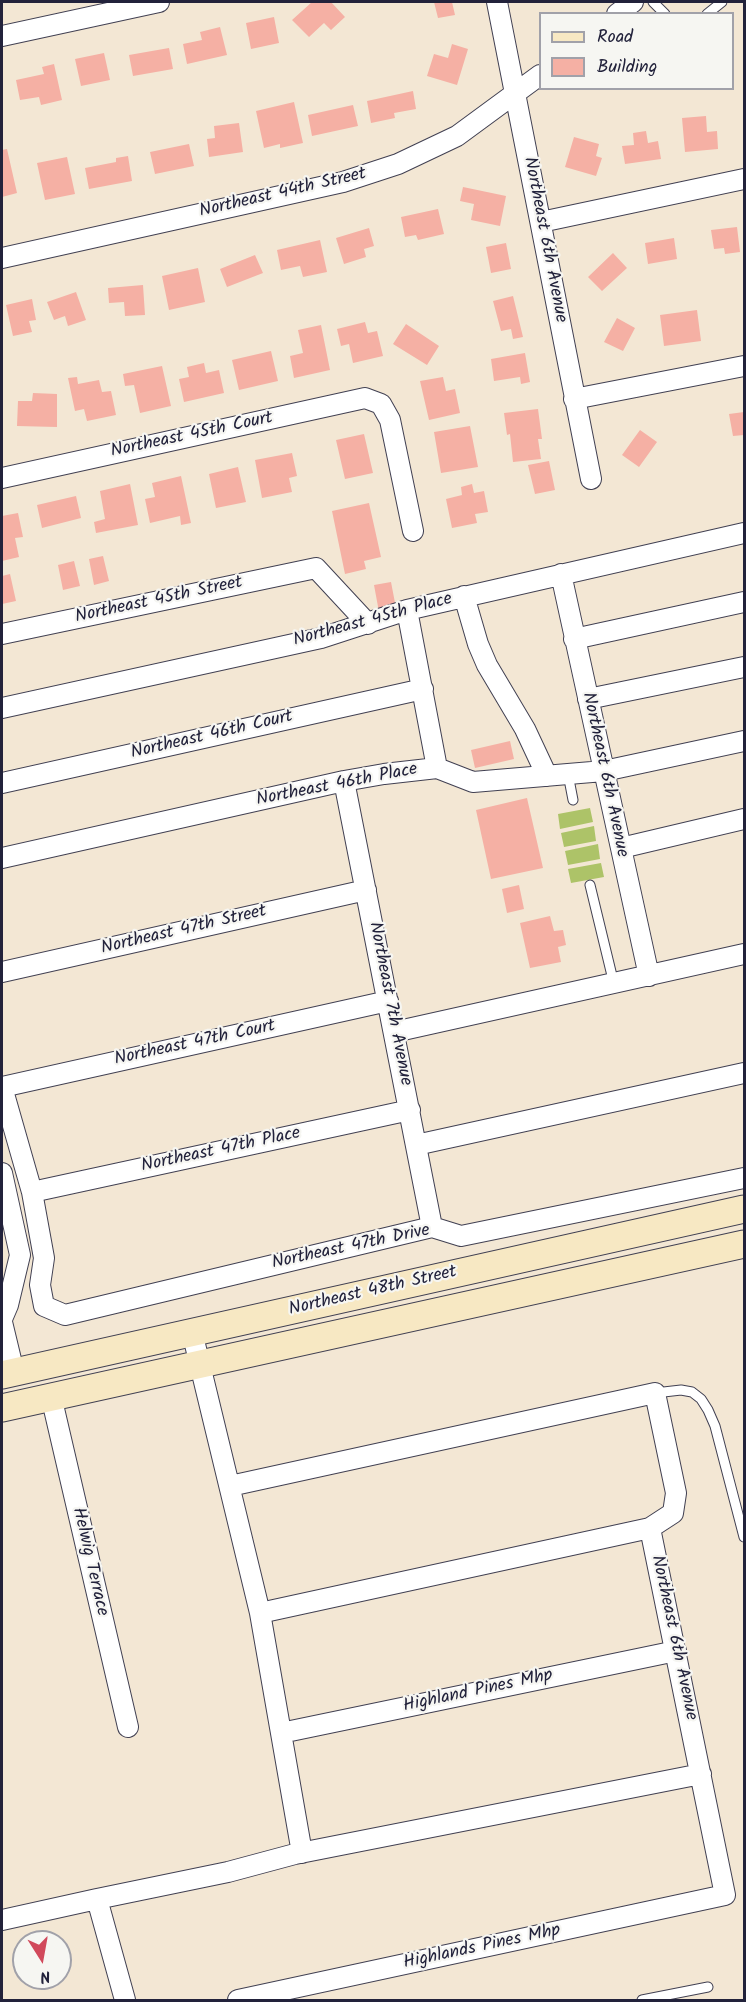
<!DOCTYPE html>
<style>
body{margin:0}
#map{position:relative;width:746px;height:2002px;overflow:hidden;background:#f3e7d4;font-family:Kalam,sans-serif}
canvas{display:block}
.frame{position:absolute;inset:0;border:3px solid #22223b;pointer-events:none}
.legend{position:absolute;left:539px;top:12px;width:195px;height:78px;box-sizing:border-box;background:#f6f6f2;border:2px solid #a1a1a9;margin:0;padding:8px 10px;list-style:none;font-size:18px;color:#22223b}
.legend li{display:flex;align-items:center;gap:12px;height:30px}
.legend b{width:30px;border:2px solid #a1a1a9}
.north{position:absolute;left:12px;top:1930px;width:60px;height:60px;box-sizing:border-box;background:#f6f6f2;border:2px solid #a1a1a9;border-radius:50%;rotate:169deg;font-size:16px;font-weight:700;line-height:24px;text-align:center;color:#22223b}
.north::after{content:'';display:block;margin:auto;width:21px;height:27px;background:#d1495b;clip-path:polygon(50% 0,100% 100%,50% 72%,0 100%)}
</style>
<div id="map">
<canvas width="746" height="2002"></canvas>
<div class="frame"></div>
<ul class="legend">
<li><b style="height:8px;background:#f7e8c3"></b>Road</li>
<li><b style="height:16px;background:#f5b0a4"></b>Building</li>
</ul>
<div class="north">N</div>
</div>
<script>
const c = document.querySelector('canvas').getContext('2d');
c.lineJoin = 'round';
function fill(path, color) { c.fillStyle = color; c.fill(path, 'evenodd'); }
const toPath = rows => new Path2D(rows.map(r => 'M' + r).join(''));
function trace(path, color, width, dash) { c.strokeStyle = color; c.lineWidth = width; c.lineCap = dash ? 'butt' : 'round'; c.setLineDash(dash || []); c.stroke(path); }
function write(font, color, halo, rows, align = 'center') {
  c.font = font + ' Kalam,sans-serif'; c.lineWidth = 4.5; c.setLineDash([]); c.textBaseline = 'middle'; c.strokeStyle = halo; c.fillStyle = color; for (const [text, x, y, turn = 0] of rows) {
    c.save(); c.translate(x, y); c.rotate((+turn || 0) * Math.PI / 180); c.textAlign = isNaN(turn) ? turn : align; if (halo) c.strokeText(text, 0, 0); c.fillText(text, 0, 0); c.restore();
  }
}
fill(toPath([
 [590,808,593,822,560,829,558,814],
 [594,826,596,841,564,847,561,833],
 [598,844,600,859,568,865,565,851],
 [601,863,604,877,571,883,568,869]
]), '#adc368');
fill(toPath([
 [312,2,331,2,345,17,331,30,324,23,309,37,292,20],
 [434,2,452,2,455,15,438,18],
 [274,17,279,43,251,49,246,23],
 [220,27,227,55,187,64,183,44,202,40,200,32],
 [452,44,468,49,457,85,427,76,434,54,448,58],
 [169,48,173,69,133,76,129,55],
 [104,53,110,80,81,86,75,59],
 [54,64,62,100,41,105,39,97,20,100,16,80,44,74,42,67],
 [413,91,416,109,394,113,395,118,371,123,367,101],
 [294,102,303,143,280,148,280,144,264,148,256,111],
 [353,105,358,126,312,136,308,115],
 [706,116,707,132,717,131,718,149,685,152,682,118],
 [239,123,243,152,209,157,207,139,215,138,214,126],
 [646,131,648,143,658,141,661,159,625,164,622,146,634,145,633,133],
 [574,137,599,144,596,156,602,158,596,176,565,167],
 [189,144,194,166,155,174,150,152],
 [7,149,17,193,2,197,2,150],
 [128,156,132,181,89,189,85,168,116,162,116,158],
 [67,157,75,194,45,200,37,163],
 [463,187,506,196,500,226,471,220,474,204,460,201],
 [438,209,444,234,418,240,416,235,405,237,401,217],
 [737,227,740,252,725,254,724,248,714,249,711,230],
 [369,228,374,246,364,249,366,257,344,264,336,238],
 [674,238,677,259,648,264,645,243],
 [320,240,327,272,303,277,300,266,281,270,277,250],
 [506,243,511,269,491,273,486,247],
 [613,253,627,268,602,291,588,277],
 [255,255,263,273,227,287,220,269],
 [198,268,205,302,169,310,162,276],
 [143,285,145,315,125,316,124,302,109,303,108,288],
 [76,292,86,320,68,326,65,316,54,320,47,302],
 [513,296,523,337,513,339,511,329,501,331,493,301],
 [32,299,36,320,29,321,32,332,13,336,6,305],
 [697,310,701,341,664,346,660,315],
 [617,318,635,328,623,351,604,342],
 [365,322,368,333,377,331,383,356,353,363,349,344,341,346,337,329],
 [406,324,439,346,427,365,393,344],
 [321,325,330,370,294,378,290,356,303,353,298,330],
 [271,351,278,381,239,390,232,360],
 [525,353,530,382,521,384,520,377,494,381,491,359],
 [204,363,206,373,219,370,224,393,184,402,179,379,189,377,187,367],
 [162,366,171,406,140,413,134,385,125,386,123,374],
 [77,377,78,384,99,380,102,392,111,391,116,415,87,421,84,409,75,411,68,378],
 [443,377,446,391,455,389,460,413,429,420,420,381],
 [33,393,57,394,57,427,17,426,18,401,32,401],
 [538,409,542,439,538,439,541,459,513,462,510,434,507,435,504,413],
 [744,412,744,435,733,436,729,414],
 [470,426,478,467,441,473,434,432],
 [640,430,657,442,639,467,622,455],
 [364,434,373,473,345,479,336,440],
 [292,453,297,476,289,478,292,492,262,498,255,460],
 [549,461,555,490,535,494,528,465],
 [238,467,246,502,216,508,209,474],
 [181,476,191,523,181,525,180,516,150,523,145,499,155,497,152,483],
 [130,484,138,525,96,533,94,522,105,519,100,491],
 [472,484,474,493,484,491,488,512,475,514,477,523,452,528,446,499,462,495,461,487],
 [76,496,81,518,42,528,37,505],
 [369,503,381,557,364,561,366,569,345,574,332,511],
 [18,513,23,537,15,538,19,557,2,561,2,516],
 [103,556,109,581,94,585,89,559],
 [74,561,80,586,63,590,58,565],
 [10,574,16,601,2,604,2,576],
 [391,582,396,608,379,612,374,585],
 [510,741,514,759,475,768,471,750],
 [527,798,543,868,491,879,476,810],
 [519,885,524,909,507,913,502,889],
 [550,916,554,931,563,930,566,945,558,947,561,962,530,968,520,923]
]), '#f5b0a4');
const lane = toPath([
 [653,2,665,14],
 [707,14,722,2],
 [568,774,573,800],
 [590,885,614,984],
 [655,1393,681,1390,692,1392,701,1399,708,1410,715,1426,744,1537],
 [642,2000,708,1987]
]);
const street = toPath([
 [497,2,591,479],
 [617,14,633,2],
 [2,36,159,2],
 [541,222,744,179],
 [2,258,343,182,398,164,457,136,540,75],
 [574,399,744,366],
 [2,478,365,398,381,404,390,420,413,531],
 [561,574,649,976],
 [464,596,478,644,487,665,525,729,547,776],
 [407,610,437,768],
 [2,634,316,568,368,624],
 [574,639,744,602],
 [588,699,744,667],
 [2,708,321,638,407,610,744,533],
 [344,781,432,1227],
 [2,783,423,689],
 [621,848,744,819],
 [2,858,344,781,384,774,437,768,473,782,568,774,604,771,744,741],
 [2,972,366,890],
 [394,1032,744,954],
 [2,1087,32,1192,44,1258,40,1285,44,1306,65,1315,432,1227,461,1236,744,1178],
 [2,1087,388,1001],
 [416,1145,744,1073],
 [2,1173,20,1255,8,1305,2,1319],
 [32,1192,410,1110],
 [2,1322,14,1372],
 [192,1332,260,1613,302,1853],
 [51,1396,128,1727],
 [230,1486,655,1393,676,1493,673,1513,650,1528,725,1895,238,2000],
 [260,1613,650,1528],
 [281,1733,676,1651],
 [97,1899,228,1872,295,1854,701,1774],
 [2,1920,97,1899,125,2000]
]);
const secondary = toPath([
 [2,1375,744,1209],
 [2,1408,744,1244]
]);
trace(lane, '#414052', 11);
trace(street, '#414052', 22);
trace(secondary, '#414052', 29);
trace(lane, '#fff', 9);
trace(street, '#fff', 20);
trace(secondary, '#f7e8c3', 27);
write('18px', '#22223b', '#f6f6f2', [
 ["Northeast 44th Street",283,194,-13],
 ["Northeast 6th Avenue",544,240,79],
 ["Northeast 45th Court",192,436,-12],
 ["Northeast 45th Street",159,601,-12],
 ["Northeast 45th Place",373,621,-15],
 ["Northeast 46th Court",212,736,-13],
 ["Northeast 6th Avenue",604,775,78],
 ["Northeast 46th Place",337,786,-11],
 ["Northeast 47th Street",184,931,-13],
 ["Northeast 7th Avenue",389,1004,79],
 ["Northeast 47th Court",195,1044,-12],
 ["Northeast 47th Place",221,1151,-12],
 ["Northeast 47th Drive",351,1248,-12],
 ["Northeast 48th Street",373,1292,-13],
 ["Helwig Terrace",89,1562,77],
 ["Northeast 6th Avenue",673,1638,78],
 ["Highland Pines Mhp",478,1692,-12],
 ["Highlands Pines Mhp",482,1948,-12]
]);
</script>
